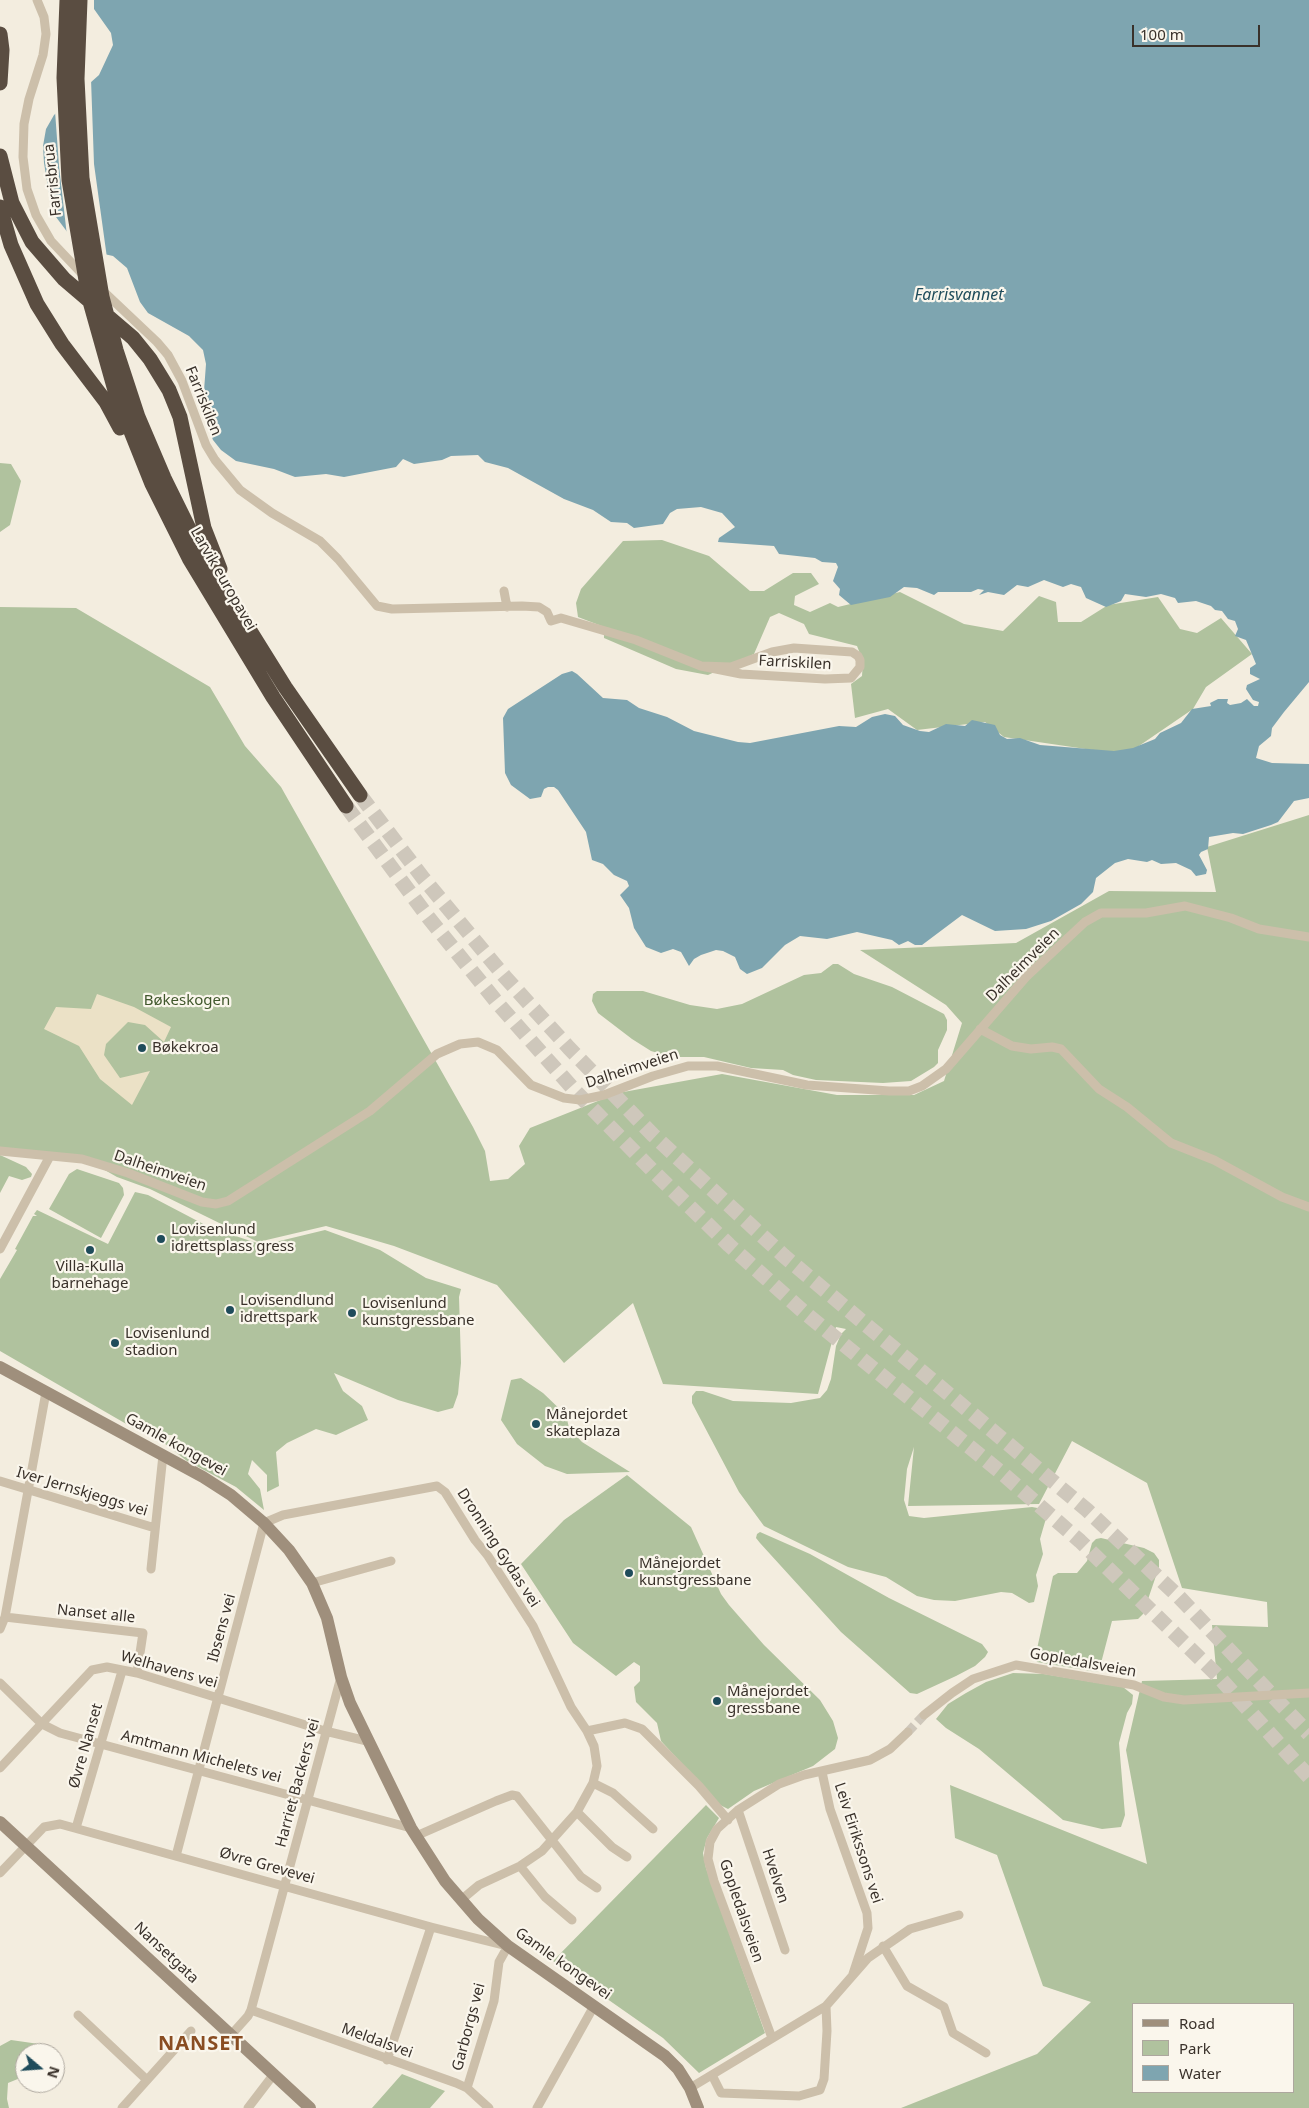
<!DOCTYPE html>
<meta charset="utf-8">
<style>
body{margin:0}
#map{position:relative;width:1309px;height:2108px;overflow:hidden;background:#f3eddf;font-family:"Noto Sans",sans-serif}
canvas{display:block}
.legend{position:absolute;left:1132px;top:2003px;width:162px;height:90px;box-sizing:border-box;background:#faf6ec;border:1px solid #ada79e;margin:0;padding:6px 9px;list-style:none;font-size:15px;color:#39312a}
.legend li{display:flex;align-items:center;gap:10px;height:25px}
.legend b{width:25px;border:1px solid #ada79e}
.north{position:absolute;left:15px;top:2043px;width:50px;height:50px;box-sizing:border-box;background:#faf6ec;border:1px solid #ada79e;border-radius:50%;rotate:108deg;font-size:14px;font-weight:700;line-height:20px;text-align:center;color:#39312a}
.north::after{content:'';display:block;margin:auto;width:18px;height:22px;background:#1f4c5b;clip-path:polygon(50% 0,100% 100%,50% 72%,0 100%)}
.scale{position:absolute;left:1132px;top:25px;width:128px;height:22px;box-sizing:border-box;border:2px solid #39312a;border-top:0;padding-left:6px;font-size:15px;line-height:18px;white-space:nowrap;color:#39312a;-webkit-text-stroke:4px #faf6ec;paint-order:stroke}
</style>
<div id="map">
<canvas width="1309" height="2108"></canvas>
<ul class="legend">
<li><b style="height:6px;background:#9f8f7c"></b>Road</li>
<li><b style="height:14px;background:#b0c29e"></b>Park</li>
<li><b style="height:14px;background:#7ea5b0"></b>Water</li>
</ul>
<div class="north">N</div>
<div class="scale">100 m</div>
</div>
<script>
const c = document.querySelector('canvas').getContext('2d');
c.lineJoin = 'round';
function fill(path, color) { c.fillStyle = color; c.fill(path, 'evenodd'); }
const toPath = rows => new Path2D(rows.map(r => 'M' + r).join(''));
function trace(path, color, width, dash) { c.strokeStyle = color; c.lineWidth = width; c.lineCap = dash ? 'butt' : 'round'; c.setLineDash(dash || []); c.stroke(path); }
function write(font, color, halo, rows, align = 'center') {
  c.font = font + ' "Noto Sans",sans-serif'; c.lineWidth = 4.5; c.setLineDash([]); c.textBaseline = 'middle'; c.strokeStyle = halo; c.fillStyle = color; for (const [text, x, y, turn = 0] of rows) {
    c.save(); c.translate(x, y); c.rotate((+turn || 0) * Math.PI / 180); c.textAlign = isNaN(turn) ? turn : align; if (halo) c.strokeText(text, 0, 0); c.fillText(text, 0, 0); c.restore();
  }
}
fill(toPath([
 [0,463,11,464,21,481,10,525,0,532],
 [662,540,709,556,750,591,764,591,793,573,811,573,819,584,795,596,794,605,810,612,830,603,838,607,900,592,964,624,1003,631,1039,596,1056,602,1058,622,1081,622,1108,605,1158,597,1180,629,1197,633,1221,618,1252,654,1206,687,1193,709,1133,750,1113,753,1004,737,985,722,917,730,888,709,855,718,851,684,862,676,863,661,857,646,809,634,804,624,779,613,770,617,754,654,708,675,676,669,604,638,604,627,578,617,576,603,581,589,623,541],
 [0,607,76,608,210,687,245,746,281,787,473,1127,485,1151,490,1181,508,1179,525,1164,519,1146,530,1128,618,1093,722,1074,837,1095,914,1095,944,1081,962,1023,946,1005,860,950,1016,943,1109,891,1216,892,1207,847,1309,815,1309,2108,901,2108,1037,2054,1091,2002,1043,1986,997,1855,955,1838,950,1785,1147,1864,1126,1750,1142,1681,1217,1679,1212,1625,1268,1627,1267,1602,1182,1588,1147,1483,1072,1441,1039,1504,908,1506,914,1447,907,1469,904,1500,909,1516,924,1518,1032,1507,1043,1509,1047,1515,1040,1539,1043,1554,1036,1575,1038,1586,1034,1602,1029,1603,1012,1593,1001,1592,955,1601,934,1600,917,1596,886,1577,848,1567,764,1526,739,1492,692,1403,692,1396,696,1391,703,1391,733,1401,791,1403,820,1398,827,1390,831,1379,836,1346,841,1334,846,1329,836,1327,818,1394,663,1384,633,1303,564,1363,497,1285,394,1246,326,1226,258,1242,150,1189,117,1177,80,1156,0,1150],
 [1133,2004,1293,2004,1293,2092,1133,2092],
 [833,964,838,964,854,974,892,987,944,1014,947,1020,947,1030,938,1050,938,1063,934,1067,911,1081,883,1083,816,1080,793,1075,783,1070,751,1068,704,1057,671,1057,651,1051,632,1039,598,1013,592,1001,593,994,597,991,643,991,690,1005,717,1009,742,1004,804,975,821,973],
 [0,1155,26,1167,32,1174,31,1177,22,1180,9,1176,0,1193],
 [77,1169,119,1183,123,1188,124,1195,101,1238,49,1209,69,1174],
 [135,1192,148,1195,211,1228,263,1245,325,1230,380,1250,426,1278,461,1289,459,1297,461,1363,458,1394,453,1408,438,1412,398,1400,334,1373,343,1391,362,1406,368,1420,336,1435,316,1429,287,1443,276,1452,279,1486,267,1492,267,1475,252,1460,248,1474,260,1489,264,1510,236,1487,187,1461,164,1443,177,1435,165,1435,135,1429,0,1351,0,1279,17,1250,15,1249,33,1216,37,1216,34,1214,37,1210,108,1244],
 [521,1378,543,1393,566,1415,569,1428,582,1442,630,1472,567,1474,545,1466,517,1444,501,1420,511,1380],
 [627,1475,691,1527,721,1594,729,1605,764,1645,820,1700,833,1721,838,1738,835,1749,813,1766,754,1791,728,1809,720,1805,661,1741,657,1723,636,1702,634,1687,640,1681,640,1666,634,1662,616,1676,573,1643,521,1564,564,1520],
 [760,1532,810,1554,889,1598,982,1644,988,1652,985,1657,975,1666,956,1676,917,1694,910,1693,841,1632,760,1543,756,1538,757,1534],
 [1101,1538,1144,1548,1154,1553,1159,1560,1159,1567,1143,1614,1138,1619,1112,1621,1100,1667,1097,1672,1037,1662,1035,1658,1053,1576,1058,1573,1077,1573,1087,1561,1092,1543,1096,1539],
 [1013,1673,1044,1674,1123,1687,1133,1695,1132,1704,1127,1713,1119,1743,1125,1815,1121,1827,1102,1829,1063,1820,979,1749,946,1728,936,1719,948,1704,966,1693,986,1682],
 [706,1805,719,1818,707,1838,703,1853,706,1868,765,2033,699,2073,663,2038,553,1961],
 [11,2040,39,2044,44,2053,25,2053,25,2076,8,2083,7,2099,9,2108,0,2108,0,2046],
 [402,2074,445,2091,430,2108,372,2108]
]), '#b0c29e');
fill(toPath([
 [97,994,134,1007,171,1027,164,1042,145,1025,128,1022,106,1044,104,1055,120,1078,150,1071,132,1105,100,1079,79,1046,44,1029,56,1007,91,1009]
]), '#ebe1c6');
fill(toPath([
 [94,0,1309,0,1309,682,1284,712,1272,728,1271,736,1259,746,1256,758,1272,763,1309,764,1309,798,1294,801,1278,822,1271,825,1243,834,1233,833,1209,837,1208,849,1201,852,1199,855,1207,870,1206,874,1196,876,1191,870,1176,863,1161,864,1152,860,1147,862,1128,859,1115,863,1096,878,1093,892,1081,904,1051,921,1026,929,995,931,962,915,922,945,915,945,908,941,899,945,892,940,857,932,827,939,800,936,785,945,762,968,747,974,740,969,735,957,723,951,716,950,701,955,694,959,689,966,681,952,673,949,661,953,646,947,634,928,629,908,620,895,629,886,627,881,614,875,603,864,592,860,586,832,558,790,554,787,548,787,544,789,541,797,530,799,511,785,505,773,503,718,508,709,562,674,572,671,577,674,603,698,627,700,639,708,667,717,694,731,738,742,750,743,839,726,856,727,872,717,885,714,895,716,903,725,920,731,929,732,946,724,965,726,972,720,995,725,1000,735,1007,739,1020,738,1040,745,1114,751,1133,748,1155,739,1160,733,1181,723,1192,709,1211,706,1210,703,1218,699,1228,699,1227,703,1230,705,1241,703,1247,699,1254,706,1258,706,1259,702,1253,700,1246,689,1247,685,1260,679,1250,674,1250,668,1256,664,1246,640,1235,636,1238,629,1235,621,1228,619,1222,611,1215,610,1211,606,1196,601,1178,603,1175,598,1161,594,1146,597,1125,594,1121,601,1106,607,1086,598,1081,587,1071,584,1063,587,1044,580,1028,587,1017,585,1004,595,988,592,979,595,984,590,978,589,971,592,938,592,934,595,917,588,904,587,890,597,851,605,839,595,840,589,833,581,838,567,836,563,822,562,815,558,779,554,774,546,718,542,719,538,735,527,722,513,701,507,677,509,670,513,663,524,634,528,627,523,611,522,593,510,564,499,508,468,485,462,478,455,451,456,442,460,414,464,403,459,396,467,344,477,326,474,295,477,274,469,236,461,221,450,213,440,207,424,203,404,206,364,203,350,189,336,148,313,140,302,127,268,113,256,95,252,68,233,56,217,51,205,44,163,43,146,46,129,54,115,99,75,113,45,111,33,94,9]
]), '#7ea5b0');
fill(toPath([
 [91,79,94,164,107,258,94,255,75,244,67,236,59,166,55,111]
]), '#f3eddf');
trace(toPath([
 [908,1732,924,1715]
]), '#cec7bb', 9, [9, 4.5]);
trace(toPath([
 [360,795,423,878,505,977,569,1048,653,1135,784,1256,1087,1510,1179,1597,1309,1734],
 [346,806,428,917,500,1006,576,1092,656,1174,729,1245,805,1313,1003,1474,1080,1541,1217,1675,1309,1777]
]), '#cec7bb', 15, [15, 8]);
trace(toPath([
 [37,0,44,17,46,34,43,55,29,99,24,124,23,157,27,189,36,215,51,241,84,276],
 [102,290,157,342,168,355,182,381,206,445,215,460,240,490,272,513,320,541,338,559,377,606,392,609,522,606,539,607,547,612,551,621,561,618,636,640,701,666,731,667,772,652,794,648,852,652,858,656,860,660,860,667,851,678,825,679,741,674,701,666],
 [504,591,507,607],
 [980,1029,1012,1046,1031,1049,1052,1047,1061,1049,1099,1089,1127,1107,1171,1143,1214,1160,1282,1197,1309,1207],
 [0,1151,82,1159,128,1173,202,1202,216,1204,228,1201,370,1111,437,1054,460,1044,478,1042,497,1050,531,1085,564,1098,580,1100,604,1095,653,1076,688,1066,717,1066,807,1085,889,1091,909,1091,922,1086,946,1069,1026,977,1085,922,1101,913,1146,913,1185,906,1231,918,1259,929,1309,937],
 [0,1249,50,1156],
 [0,1481,155,1528],
 [151,1569,163,1455],
 [312,1583,391,1561],
 [5,1617,143,1633,137,1673],
 [0,1629,5,1617,46,1392],
 [0,1683,42,1724,60,1733,411,1828],
 [924,1715,952,1693,973,1679,1016,1665,1134,1685,1164,1697,1184,1700,1309,1693],
 [587,1731,625,1723,642,1729,699,1786,728,1820],
 [0,1768,92,1670,107,1667,137,1673,325,1731,367,1741],
 [822,1772,830,1809,867,1913,868,1928,853,1974],
 [593,1783,613,1793,653,1829],
 [738,1810,785,1950],
 [577,1812,612,1847,627,1857],
 [76,1828,122,1671],
 [416,1836,496,1801,512,1795,517,1796,581,1877,597,1888],
 [176,1856,264,1523,283,1515,437,1486,445,1492,475,1540,488,1556,533,1626,571,1707,587,1731,594,1746,597,1766,593,1783,577,1812,542,1851,520,1866,479,1885,461,1900],
 [520,1866,545,1897,572,1920],
 [0,1873,44,1827,60,1824,431,1927,507,1946],
 [883,1946,907,1986,944,2007,953,2033,986,2053],
 [251,2010,456,2083,467,2088,489,2108],
 [78,2015,147,2080],
 [231,2035,248,2016,251,2010,341,1677],
 [772,2038,714,1881,708,1859,710,1842,717,1829,738,1810,779,1784,804,1775,870,1760,890,1749,908,1732],
 [387,2060,431,1927],
 [712,2075,721,2093,799,2096,820,2090,824,2079,827,2031,826,2006],
 [467,2088,494,2001,499,1962,508,1946],
 [690,2088,826,2006,868,1958,910,1929,959,1915],
 [122,2108,191,2031],
 [248,2108,274,2074],
 [537,2108,594,2006]
]), '#ccbfaa', 9);
trace(toPath([
 [0,1367,203,1477,231,1495,264,1523,289,1550,312,1583,327,1618,341,1677,350,1703,411,1828,445,1881,478,1919,508,1946,665,2056,678,2069,690,2088,698,2108],
 [0,1822,310,2108]
]), '#9f8f7c', 12);
trace(toPath([
 [67,0,64,78,69,180,89,298,116,394,152,484,189,558,273,697,346,806],
 [80,0,77,79,82,178,102,297,116,350,138,417,164,478,199,549,285,687,360,795],
 [0,34,2,50,0,83],
 [0,156,12,203,32,242,64,279,133,338,150,359,169,390,180,417,204,528,220,569],
 [0,207,11,245,37,304,62,344,106,402,120,428]
]), '#5a4d41', 15);
for (const [x, y, r, color] of [
 [142,1048,5,"#1f4c5b"],
 [161,1239,5,"#1f4c5b"],
 [90,1250,5,"#1f4c5b"],
 [230,1310,5,"#1f4c5b"],
 [352,1313,5,"#1f4c5b"],
 [115,1343,5,"#1f4c5b"],
 [536,1424,5,"#1f4c5b"],
 [629,1573,5,"#1f4c5b"],
 [717,1701,5,"#1f4c5b"]
]) { const dot = new Path2D(); dot.arc(x, y, r, 0, 2 * Math.PI); c.fillStyle = color; c.fill(dot); trace(dot, '#faf6ec', 2); }
write('15px', '#39312a', '#faf6ec', [
 ["Farrisbrua",53,180,-96],
 ["Farriskilen",203,401,68],
 ["Larvik europavei",223,579,60],
 ["Farriskilen",795,663,3],
 ["Dalheimveien",1023,965,-45],
 ["Dalheimveien",632,1069,-18],
 ["Dalheimveien",160,1171,19],
 ["Gamle kongevei",176,1445,29],
 ["Iver Jernskjeggs vei",82,1492,17],
 ["Dronning Gydas vei",498,1548,57],
 ["Nanset alle",96,1614,6],
 ["Ibsens vei",222,1628,-75],
 ["Gopledalsveien",1083,1663,10],
 ["Welhavens vei",169,1670,16],
 ["Øvre Nanset",86,1746,-74],
 ["Amtmann Michelets vei",201,1757,15],
 ["Harriet Backers vei",298,1783,-75],
 ["Leiv Eirikssons vei",858,1843,72],
 ["Øvre Grevevei",267,1866,16],
 ["Hvelven",775,1876,72],
 ["Gopledalsveien",741,1911,71],
 ["Nansetgata",166,1953,43],
 ["Gamle kongevei",563,1964,35],
 ["Garborgs vei",469,2027,-75],
 ["Meldalsvei",377,2041,20]
]);
write('15px', '#41582d', '#faf6ec', [
 ["Bøkeskogen",187,1001]
]);
write('15px', '#39312a', '#faf6ec', [
 ["Bøkekroa",152,1048],
 ["Lovisenlund",171,1230],
 ["idrettsplass gress",171,1247],
 ["Villa-Kulla",90,1267,"center"],
 ["barnehage",90,1284,"center"],
 ["Lovisendlund",240,1301],
 ["idrettspark",240,1318],
 ["Lovisenlund",362,1304],
 ["kunstgressbane",362,1321],
 ["Lovisenlund",125,1334],
 ["stadion",125,1351],
 ["Månejordet",546,1415],
 ["skateplaza",546,1432],
 ["Månejordet",639,1564],
 ["kunstgressbane",639,1581],
 ["Månejordet",727,1692],
 ["gressbane",727,1709]
], 'left');
write('italic 16px', '#1f4c5b', '#faf6ec', [
 ["Farrisvannet",959,295]
]);
c.letterSpacing = '1px';
write('bold 20px', '#894d22', '#faf6ec', [
 ["NANSET",201,2044]
]);
c.letterSpacing = '0px';
</script>
